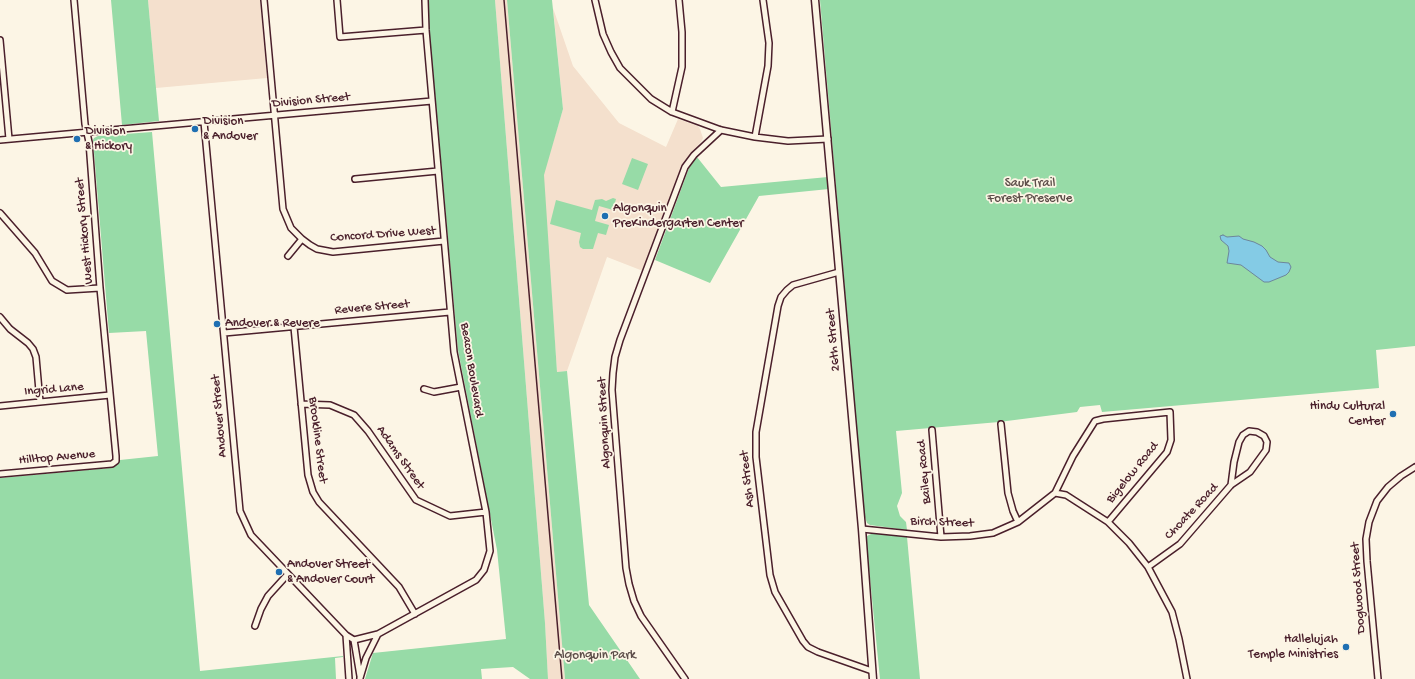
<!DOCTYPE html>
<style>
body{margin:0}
canvas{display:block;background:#fcf5e5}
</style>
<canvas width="1415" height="679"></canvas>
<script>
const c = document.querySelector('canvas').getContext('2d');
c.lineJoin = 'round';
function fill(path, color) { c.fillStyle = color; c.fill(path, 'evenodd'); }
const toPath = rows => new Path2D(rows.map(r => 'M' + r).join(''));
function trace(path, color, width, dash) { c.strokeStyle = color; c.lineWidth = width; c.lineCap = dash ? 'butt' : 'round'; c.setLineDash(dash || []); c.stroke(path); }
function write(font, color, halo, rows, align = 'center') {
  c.font = font + ' "Gochi Hand",sans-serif'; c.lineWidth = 3.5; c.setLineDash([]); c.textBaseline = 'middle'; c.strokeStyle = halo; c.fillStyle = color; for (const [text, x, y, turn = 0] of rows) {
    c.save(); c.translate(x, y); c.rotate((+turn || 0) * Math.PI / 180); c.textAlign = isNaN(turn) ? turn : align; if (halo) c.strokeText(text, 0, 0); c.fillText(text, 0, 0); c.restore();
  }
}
fill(toPath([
 [148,0,260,0,267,78,156,88],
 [495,0,507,0,565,679,548,679,545,623],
 [553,8,573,66,619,123,666,147,678,119,698,126,700,129,703,138,701,142,691,153,684,165,643,271,607,257,567,371,557,372,543,175,563,109]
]), '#f4e0cd');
fill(toPath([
 [111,0,148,0,159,121,122,125],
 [428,0,495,0,545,623,548,679,530,679,513,667,481,669,482,679,365,679,373,653,506,639,497,550,458,350,429,28],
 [507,0,552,0,563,109,544,175,557,372,567,371,589,605,640,679,565,679],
 [820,0,1415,0,1415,346,1376,350,1379,388,1102,412,1100,405,1080,407,1077,412,999,422,896,431,902,493,897,506,900,516,906,522,907,530,870,525,867,523,864,514],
 [152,132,200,671,343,656,343,657,335,658,336,679,0,679,0,478,110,468,116,465,120,460,158,456,146,331,109,333,93,140,94,138,98,136],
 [697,157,721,187,828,177,829,189,759,196,710,283,655,260,689,168],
 [632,158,648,164,638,190,622,184],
 [613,198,616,199,613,210,599,206,595,221,609,225,606,235,598,233,593,249,583,249,580,247,579,242,581,233,550,224,556,200,592,210,595,200,602,199,606,201],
 [873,533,907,537,920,679,880,679,866,538,867,536]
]), '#97dba7');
const water = toPath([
 [1223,235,1227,237,1239,236,1243,239,1254,242,1262,246,1266,250,1270,257,1278,262,1289,263,1291,267,1289,272,1286,275,1269,282,1264,282,1241,265,1227,263,1229,251,1228,246,1221,240,1220,236,1223,235]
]);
fill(water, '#84cbe5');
trace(water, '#6d869b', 1);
const minor = toPath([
 [264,0,283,209,291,228,302,239,310,245,317,249,333,252,444,241],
 [337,0,340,37,426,30],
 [595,0,603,34,611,52,620,68,651,99,672,112,721,130,755,137,788,141,828,139],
 [0,40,9,139],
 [672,112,682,67,682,32,679,0],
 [204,122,240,511,251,535,346,635,354,640,378,634],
 [755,137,768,66,769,43,763,0],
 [0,140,432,101],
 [355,179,438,171],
 [0,213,35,253,52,281,67,290,100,288],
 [288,256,302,239],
 [839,272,793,285,787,290,781,297,778,306,756,432,756,457,770,575,775,592,803,641,808,647,818,652,872,671],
 [0,317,10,329,28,343,33,349,36,357,40,402],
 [294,327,308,475,313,492,319,502,399,587,415,614],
 [224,333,450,312],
 [424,389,434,392,461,387],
 [301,404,330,405,354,415,368,431,416,500,450,516,486,512],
 [0,406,110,395],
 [1001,424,1008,493,1013,511,1018,522],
 [932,430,941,537],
 [0,474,112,464,116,461,116,456,100,288,89,142,85,124,74,0],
 [1055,493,1066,495,1108,522,1129,543,1148,567,1172,612,1179,639,1187,679],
 [862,529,941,537,970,536,993,533,1018,522,1055,493,1073,456,1095,421,1103,419,1170,412,1171,440,1167,452,1108,522],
 [1148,567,1180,544,1231,485,1250,472,1266,450,1267,442,1264,436,1257,432,1249,431,1243,435,1239,442,1234,462,1231,485],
 [255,626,261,609,268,596,288,574],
 [346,635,349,679],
 [354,640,360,676],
 [360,678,366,658,378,634,476,580,484,570,490,551,486,512,454,352,426,30,425,0],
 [685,679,641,616,634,601,629,584,626,568,612,390,613,373,615,357,620,340,685,167,694,155,721,130],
 [1378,679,1367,561,1366,539,1369,522,1377,501,1388,487,1401,476,1415,467]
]);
const tertiary = toPath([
 [815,0,862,529,873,679]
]);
trace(minor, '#4a1f2b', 8);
trace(tertiary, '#4a1f2b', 9);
trace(minor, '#fcf5e5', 5);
trace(tertiary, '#fcf5e5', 6);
trace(toPath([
 [504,0,562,679]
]), '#4a1f2b', 1.5);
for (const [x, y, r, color] of [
 [195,129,4,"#1f6fb2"],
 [77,139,4,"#1f6fb2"],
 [605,216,4,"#1f6fb2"],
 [217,324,4,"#1f6fb2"],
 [1393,414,4,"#1f6fb2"],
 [279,572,4,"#1f6fb2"],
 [1346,647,4,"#1f6fb2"]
]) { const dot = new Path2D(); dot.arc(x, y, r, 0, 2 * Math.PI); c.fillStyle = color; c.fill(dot); trace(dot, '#fcf5e5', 1.5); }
write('13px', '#4a1f2b', '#fcf5e5', [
 ["Division Street",311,101,-5],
 ["West Hickory Street",85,231,-95],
 ["Concord Drive West",383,235,-4],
 ["Revere Street",372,308,-5],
 ["26th Street",834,340,-95],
 ["Beacon Boulevard",471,370,81],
 ["Ingrid Lane",54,390,-5],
 ["Andover Street",220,416,-95],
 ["Algonquin Street",605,423,-93],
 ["Brookline Street",317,440,83],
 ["Hilltop Avenue",57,458,-5],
 ["Adams Street",400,458,55],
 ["Bailey Road",925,472,-95],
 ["Bigelow Road",1133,473,-51],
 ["Ash Street",748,479,-96],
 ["Choate Road",1192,512,-47],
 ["Birch Street",942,523,2],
 ["Dogwood Street",1359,588,-94]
]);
write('13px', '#4a1f2b', '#fcf5e5', [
 ["Division",203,122],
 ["& Andover",203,137],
 ["Division",85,132],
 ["& Hickory",85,147],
 ["Algonquin",613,209],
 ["PreKindergarten Center",613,224],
 ["Andover & Revere",225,324],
 ["Hindu Cultural",1385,407,"right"],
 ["Center",1385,422,"right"],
 ["Andover Street",287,565],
 ["& Andover Court",287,580],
 ["Hallelujah",1338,640,"right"],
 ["Temple Ministries",1338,655,"right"]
], 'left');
write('13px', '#5d4e4a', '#fcf5e5', [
 ["Sauk Trail",1030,184],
 ["Forest Preserve",1030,199],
 ["Algonquin Park",595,656]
]);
</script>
